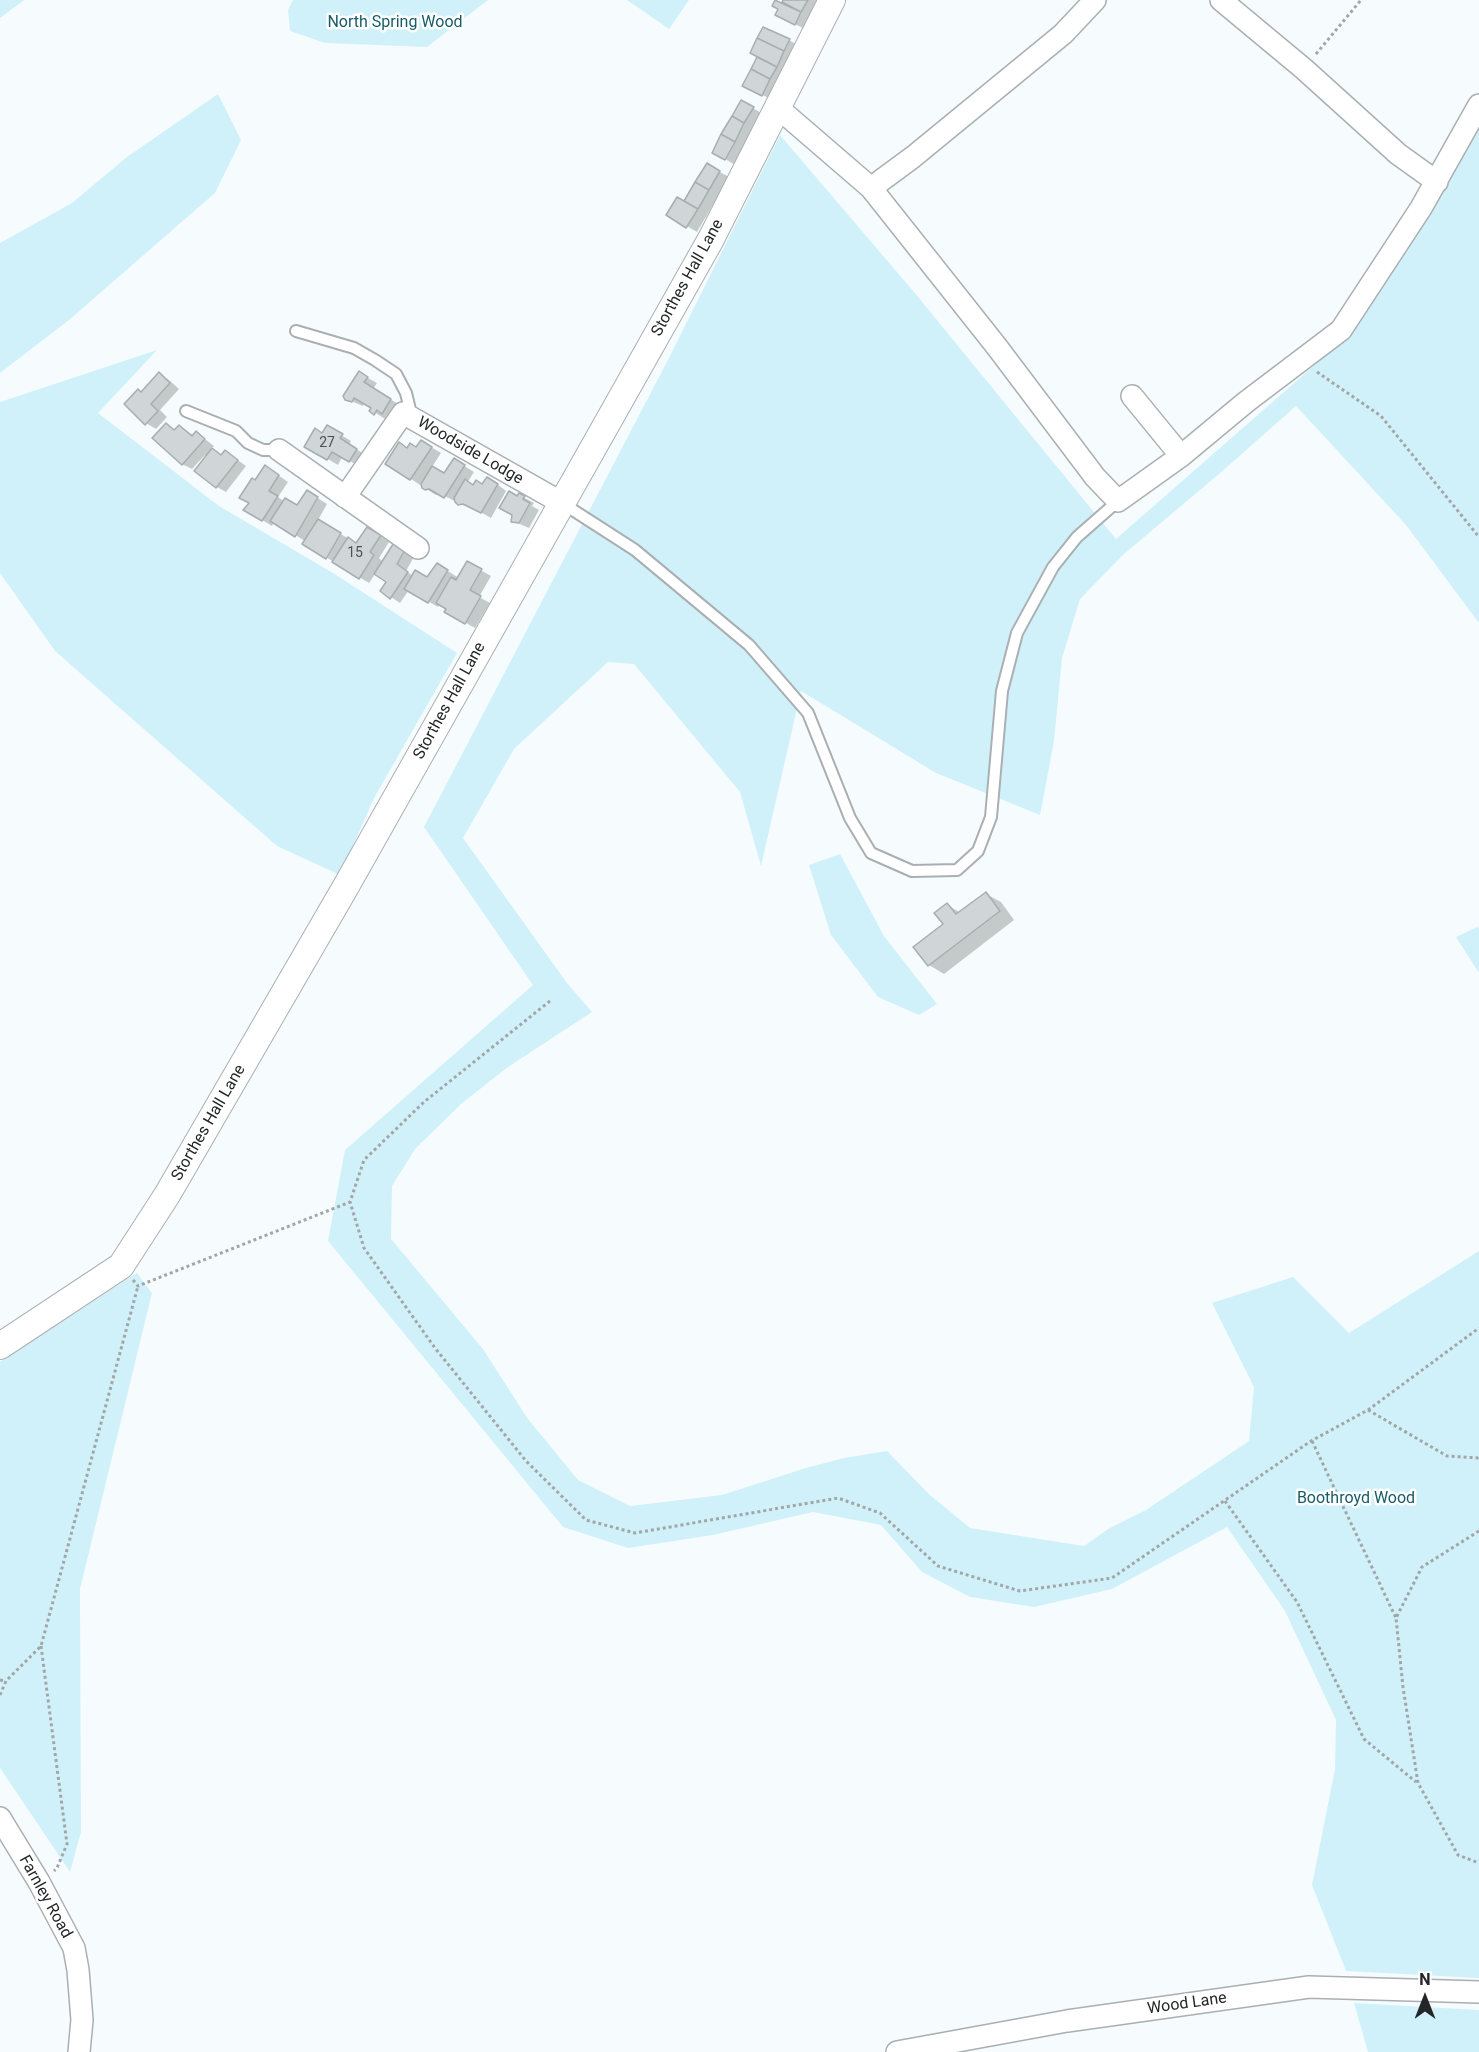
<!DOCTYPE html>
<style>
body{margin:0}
#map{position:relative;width:1479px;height:2052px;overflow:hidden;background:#f6fcfd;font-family:Roboto,sans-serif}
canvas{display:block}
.north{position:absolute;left:1395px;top:1968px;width:60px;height:60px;-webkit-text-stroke:4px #fff;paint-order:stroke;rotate:0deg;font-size:16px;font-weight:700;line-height:24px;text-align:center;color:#232526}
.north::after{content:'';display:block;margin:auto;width:21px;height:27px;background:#232526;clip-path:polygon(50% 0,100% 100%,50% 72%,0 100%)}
</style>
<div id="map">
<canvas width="1479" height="2052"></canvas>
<div class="north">N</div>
</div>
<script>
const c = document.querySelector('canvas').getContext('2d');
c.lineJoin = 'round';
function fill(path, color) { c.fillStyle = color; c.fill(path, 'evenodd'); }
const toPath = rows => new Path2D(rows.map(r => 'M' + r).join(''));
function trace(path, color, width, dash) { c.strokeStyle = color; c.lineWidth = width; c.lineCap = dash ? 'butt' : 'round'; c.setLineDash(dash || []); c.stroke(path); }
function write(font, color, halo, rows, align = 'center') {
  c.font = font + ' Roboto,sans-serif'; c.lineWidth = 5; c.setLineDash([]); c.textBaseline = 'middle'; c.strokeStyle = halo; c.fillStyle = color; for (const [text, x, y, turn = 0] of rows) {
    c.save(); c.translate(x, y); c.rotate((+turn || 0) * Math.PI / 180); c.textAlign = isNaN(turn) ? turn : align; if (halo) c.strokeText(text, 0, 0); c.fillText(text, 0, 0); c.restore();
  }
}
fill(toPath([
 [0,0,24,0,0,18],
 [293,0,488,0,427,47,325,43,290,31,288,10],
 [627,0,689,0,669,29],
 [218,94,241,140,215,193,69,320,0,373,0,243,72,203,127,157],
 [1479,112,1479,623,1406,525,1296,406,1219,474,1124,554,1080,599,1062,658,1054,741,1040,815,936,773,801,691,761,866,740,792,634,664,608,662,514,749,463,838,567,983,592,1012,508,1067,461,1104,415,1149,392,1186,391,1239,483,1349,528,1419,578,1480,630,1506,722,1495,806,1468,844,1458,887,1451,930,1495,970,1528,1084,1546,1108,1529,1146,1510,1249,1441,1254,1387,1212,1303,1293,1277,1349,1333,1479,1251,1479,1978,1346,1971,1312,1885,1335,1769,1336,1720,1285,1611,1227,1527,1112,1589,1034,1607,970,1597,922,1572,881,1525,813,1512,713,1535,628,1548,563,1527,328,1241,345,1150,533,985,424,827,671,354,780,135,914,292,1116,539,1349,335],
 [157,350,98,413,219,506,333,573,457,653,374,798,340,875,277,846,55,651,0,573,0,402],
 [840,854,884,936,937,1004,919,1015,878,997,831,935,809,865],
 [1477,927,1479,928,1479,973,1456,937],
 [137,1273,152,1293,80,1589,81,1832,70,1872,0,1768,0,1362],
 [1354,2003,1479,2010,1479,2052,1368,2052]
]), '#d0f1fa');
fill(toPath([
 [785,0,820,0,805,29,787,20,780,9],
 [789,40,799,46,772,100,744,85,759,56],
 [742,102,763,114,735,165,714,152],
 [707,165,729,177,697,232,668,215,685,203],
 [359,373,377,383,373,389,400,405,392,418,387,415,385,419,371,410,373,407,365,402,363,406,346,399],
 [160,374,169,380,179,389,160,410,167,417,156,429,146,423,142,393],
 [166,424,176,430,180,426,194,436,197,433,214,446,211,449,223,456,226,452,246,466,226,492,217,487,205,455,192,469,182,464],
 [328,427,351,441,349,445,366,455,359,466,342,457,338,465,306,446,323,434],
 [431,447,441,453,432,467,444,474,455,460,474,472,467,483,474,486,497,484,506,491,491,518,463,502,463,505,470,509,441,494,436,495,423,487,422,482,420,485,387,463,408,449],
 [275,473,288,482,278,497,285,502,297,507,308,492,327,504,318,520,349,539,357,544,377,534,389,542,379,558,383,562,395,543,415,555,406,571,413,576,428,579,438,565,459,578,468,563,491,576,479,597,490,603,475,628,446,612,448,609,440,604,438,607,409,590,400,603,391,597,388,582,375,574,369,583,304,544,305,541,274,522,272,526,246,510,251,503,255,482],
 [519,495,534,503,532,506,539,510,529,528,513,521],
 [986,894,1001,902,1014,920,944,974,929,965,945,925,947,905,961,913]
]), '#0003');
const building = toPath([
 [775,0,801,12,795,25,775,15,778,9,772,6,775,0],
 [783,0,808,0,801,12,782,2,783,0],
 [763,27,790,39,784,51,757,38,763,27],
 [757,38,784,51,777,67,750,53,757,38],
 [757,57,777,67,770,79,751,69,757,57],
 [751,69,770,79,762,96,742,86,751,69],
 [741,100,754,107,744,123,732,116,741,100],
 [732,116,744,123,735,142,721,134,732,116],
 [721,134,735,142,725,160,712,153,721,134],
 [707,163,720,171,709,190,695,182,707,163],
 [695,182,709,190,698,209,684,201,695,182],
 [677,197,698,209,686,228,666,215,677,197],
 [359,371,368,377,364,382,391,399,382,414,377,410,374,415,369,411,371,408,354,398,352,402,345,400,343,396,359,371],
 [159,372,170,383,151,404,158,411,145,425,124,404,138,389,141,392,159,372],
 [166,423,174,430,179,425,192,436,196,431,205,439,182,465,152,438,166,423],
 [327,425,343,434,340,438,357,449,349,462,332,452,327,460,304,447,315,428,322,433,327,425],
 [421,440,432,447,410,480,385,464,399,442,407,448,410,443,416,447,421,440],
 [212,448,221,455,225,450,238,460,216,488,194,471,212,448],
 [454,458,465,465,444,498,429,489,425,490,422,488,421,484,432,466,444,473,454,458],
 [265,465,279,475,269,491,278,496,262,521,243,510,249,503,239,498,252,478,255,480,265,465],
 [487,477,498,484,481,513,463,504,458,505,455,502,454,498,465,479,473,485,476,480,482,484,487,477],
 [307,490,318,497,295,537,270,521,285,498,297,505,307,490],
 [509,491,517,496,519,493,525,496,523,499,530,503,519,523,511,522,512,515,499,508,509,491],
 [318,519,341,533,326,559,302,544,318,519],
 [367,527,381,535,370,552,374,555,359,579,332,562,348,537,356,543,367,527],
 [395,541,406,548,397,564,408,572,390,599,380,591,386,582,374,574,395,541],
 [467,561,482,569,470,590,481,596,465,624,444,612,446,609,436,603,451,577,456,580,467,561],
 [437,563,448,570,428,603,404,589,415,570,427,577,437,563],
 [986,892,1000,911,928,966,913,947,943,924,934,913,947,903,956,914,986,892]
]);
fill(building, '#d0d5d7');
trace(building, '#a8adaf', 1.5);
const service = toPath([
 [296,331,354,348,375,360,396,374,406,393,412,418],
 [186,411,236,431,248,443,263,450,279,450],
 [562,503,635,550,749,645,808,713,850,818,871,853,912,871,957,870,978,851,991,817,1002,691,1017,633,1053,567,1077,537,1118,501]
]);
const minor = toPath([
 [1221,0,1304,69,1398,154,1437,182],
 [777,107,871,188,997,347,1095,477,1118,501,1181,456,1246,402,1341,330,1421,208,1479,105],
 [871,188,913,157,1063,34,1095,0],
 [1132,396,1181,456],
 [279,450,418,548],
 [345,497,403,413,562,503],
 [0,1818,39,1882,74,1948,78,1970,82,2020,79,2052],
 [897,2052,1067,2021,1309,1987,1479,1992]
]);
const tertiary = toPath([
 [0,1346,121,1266,167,1195,345,888,711,239,832,0]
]);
trace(service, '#aaafb1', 14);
trace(minor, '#aaafb1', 24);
trace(tertiary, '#aaafb1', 28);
trace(toPath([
 [1316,54,1361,0],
 [1317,372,1381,416,1479,537],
 [550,1001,424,1102,364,1160,350,1202,364,1248,435,1348,526,1461,586,1520,635,1533,838,1498,880,1513,938,1566,1020,1591,1112,1578,1311,1441,1368,1410,1479,1328],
 [133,1280,138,1286,350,1202],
 [1368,1410,1447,1456,1479,1458],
 [1312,1441,1396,1618],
 [1225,1501,1297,1602,1364,1739,1416,1782],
 [1479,1531,1422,1567,1396,1618,1403,1687,1418,1783,1458,1855,1479,1863],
 [41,1646,67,1844,57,1868,54,1871],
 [0,1680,6,1681],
 [0,1695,6,1681,41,1646,138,1286]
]), '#a2a6a7', 3, [3, 3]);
trace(service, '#fff', 10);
trace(minor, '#fff', 21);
trace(tertiary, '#fff', 26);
write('14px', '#4e5152', null, [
 ["27",327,443],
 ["15",355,553]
]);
write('16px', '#175b69', '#fff', [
 ["North Spring Wood",395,23],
 ["Boothroyd Wood",1356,1499]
]);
write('16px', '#232526', '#fff', [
 ["Storthes Hall Lane",688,278,-61],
 ["Woodside Lodge",470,451,30],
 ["Storthes Hall Lane",450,701,-61],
 ["Storthes Hall Lane",209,1123,-60],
 ["Farnley Road",45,1897,61],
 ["Wood Lane",1187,2004,-8]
]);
</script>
